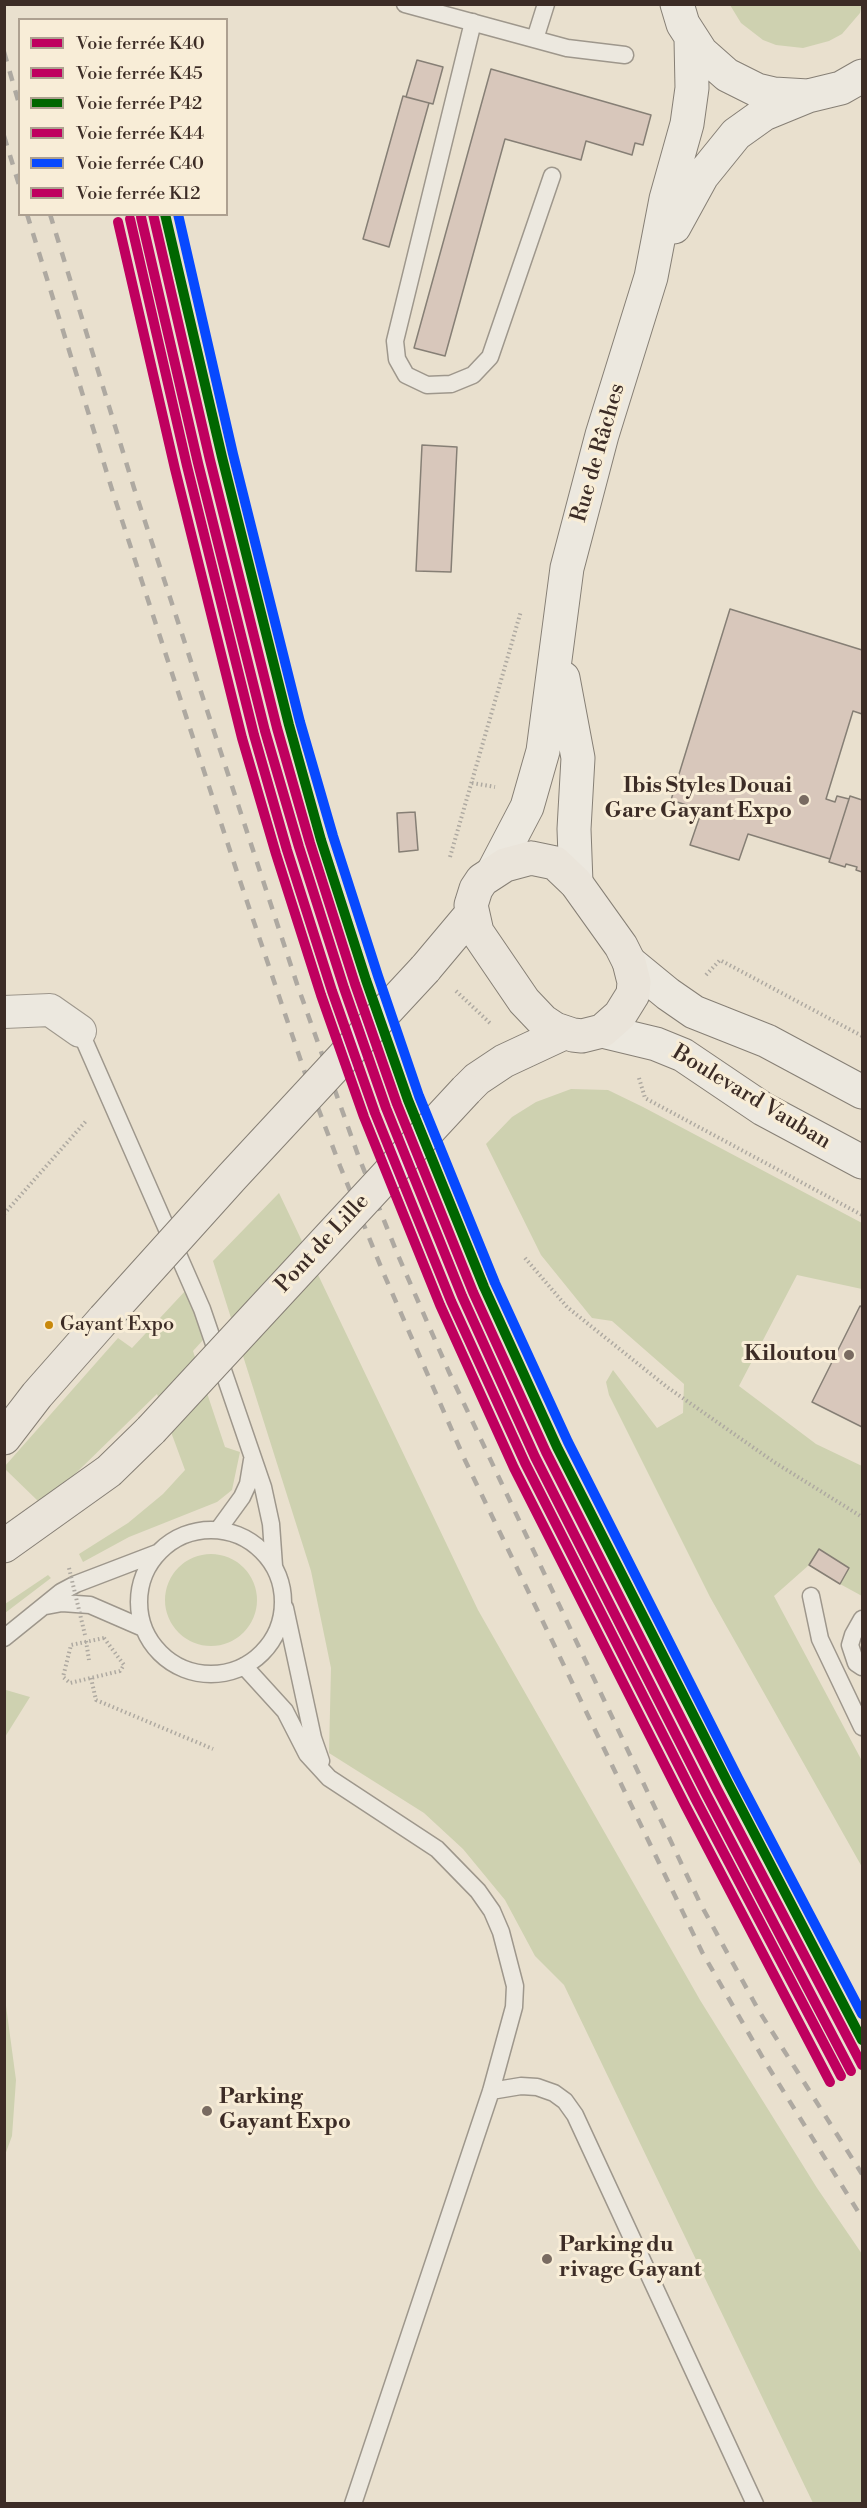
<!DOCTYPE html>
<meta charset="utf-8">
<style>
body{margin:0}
#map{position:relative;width:867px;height:2508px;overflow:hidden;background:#e9e0ce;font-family:"Libre Bodoni",serif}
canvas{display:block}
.frame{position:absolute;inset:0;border:6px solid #3c2c26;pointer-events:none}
.legend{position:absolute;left:18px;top:18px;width:210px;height:198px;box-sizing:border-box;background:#f8edd7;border:2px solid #ada090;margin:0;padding:8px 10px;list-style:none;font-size:18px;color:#3c2c26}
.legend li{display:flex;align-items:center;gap:12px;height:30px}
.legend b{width:30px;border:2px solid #ada090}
</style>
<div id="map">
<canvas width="867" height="2508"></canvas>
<div class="frame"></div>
<ul class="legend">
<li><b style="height:8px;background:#bf005f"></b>Voie ferrée K40</li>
<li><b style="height:8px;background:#bf005f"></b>Voie ferrée K45</li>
<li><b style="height:8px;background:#060"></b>Voie ferrée P42</li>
<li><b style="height:8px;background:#bf005f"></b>Voie ferrée K44</li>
<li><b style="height:8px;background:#0749ff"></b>Voie ferrée C40</li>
<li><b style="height:8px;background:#bf005f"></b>Voie ferrée K12</li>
</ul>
</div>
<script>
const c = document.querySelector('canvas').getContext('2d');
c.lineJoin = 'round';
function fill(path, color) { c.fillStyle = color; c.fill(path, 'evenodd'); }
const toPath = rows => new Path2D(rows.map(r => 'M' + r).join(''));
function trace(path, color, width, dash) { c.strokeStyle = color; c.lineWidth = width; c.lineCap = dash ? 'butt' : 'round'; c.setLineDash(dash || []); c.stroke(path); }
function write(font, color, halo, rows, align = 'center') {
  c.font = font + ' "Libre Bodoni",serif'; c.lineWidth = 6; c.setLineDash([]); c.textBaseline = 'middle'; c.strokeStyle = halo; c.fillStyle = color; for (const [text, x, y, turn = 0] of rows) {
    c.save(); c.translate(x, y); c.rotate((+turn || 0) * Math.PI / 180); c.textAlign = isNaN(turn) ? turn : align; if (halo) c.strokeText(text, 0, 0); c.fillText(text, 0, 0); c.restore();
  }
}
fill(toPath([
 [862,4,860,13,842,34,829,41,803,48,776,45,763,40,741,23,730,5],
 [571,1089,608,1090,643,1107,862,1223,862,1289,797,1275,739,1386,816,1444,862,1466,862,1596,840,1584,849,1568,819,1549,809,1565,774,1596,862,1761,862,1867,710,1597,609,1395,606,1382,613,1370,657,1428,683,1413,684,1384,612,1321,592,1318,541,1255,486,1144,512,1117,536,1102],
 [279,1193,478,1610,700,2000,817,2188,862,2254,862,2503,813,2503,564,1985,535,1956,505,1900,463,1849,424,1813,329,1753,331,1668,311,1571,213,1261],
 [187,1289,203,1340,193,1351,225,1447,240,1452,232,1490,217,1502,129,1537,83,1562,79,1554,128,1523,163,1494,185,1470,157,1394,75,1474,39,1502,5,1469,5,1466,118,1338,132,1348],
 '165 1600a46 46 0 1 1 92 0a46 46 0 1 1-92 0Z',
 [48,1575,51,1578,5,1613,5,1604],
 [6,1690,30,1697,5,1737,4,1691],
 [4,1991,16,2080,12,2136,5,2155]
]), '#ced1b0');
const building = toPath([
 [417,60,443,67,433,104,406,97,417,60],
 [491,69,651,115,643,145,635,143,632,155,586,141,581,160,505,139,445,356,414,348,491,69],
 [403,96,429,103,389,247,363,239,403,96],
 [422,445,457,447,451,572,416,571,422,445],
 [730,609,862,650,862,714,853,711,826,799,835,802,837,796,849,799,830,859,748,834,739,860,690,845,702,810,671,800,730,609],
 [850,796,862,800,862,872,856,870,857,867,846,864,845,867,829,862,850,796],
 [415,812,418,850,399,852,397,813,415,812],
 [860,1306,862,1307,862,1427,812,1402,860,1306],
 [819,1549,849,1568,840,1584,809,1565,819,1549]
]);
fill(building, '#d8c7bb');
trace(building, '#867f75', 1.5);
const service = toPath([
 [405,4,567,48,625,55],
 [473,22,395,341,397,359,406,375,427,385,451,384,473,375,490,357,552,176],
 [535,39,546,4],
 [80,1031,202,1309,263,1487,271,1524,274,1566],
 '139 1602a72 72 0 1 1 144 0a72 72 0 1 1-144 0Z',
 [218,1530,242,1497,248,1484,252,1460],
 [811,1596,820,1639,862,1727],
 [46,1606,62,1603,90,1605,143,1628],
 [285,1608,313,1738,321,1761],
 [862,1619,853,1635,850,1645,856,1663,862,1667],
 [4,1638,61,1592,76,1584,157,1553],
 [244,1666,285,1711,307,1754,329,1778,437,1849,478,1891,492,1911,501,1932,515,1986,514,2007,491,2091,353,2504],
 [491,2091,521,2086,537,2087,554,2093,565,2101,575,2115,755,2504]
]);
const minor = toPath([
 [4,1012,50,1010,80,1031]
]);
const secondary = toPath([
 [677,4,683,24,701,52,727,75,757,90,774,94,808,96,841,88,862,76],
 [674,227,702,176,736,134,764,114,808,96],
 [563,678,578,758,574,829,576,883],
 [493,872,527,807,543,751,567,568,602,435,651,277,666,199,687,124,692,88,691,39],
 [629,962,668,994,694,1012,767,1041,862,1092],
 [602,1031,656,1044,683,1055,763,1109,862,1162]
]);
const primary = toPath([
 [531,858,555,863,576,883,621,946,629,962,634,982,633,994,620,1015,602,1031,582,1036,573,1035,555,1029,543,1021,524,1001,477,932,471,905,476,889,482,880,505,865,531,858],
 [425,969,472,913],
 [466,1090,477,1079,504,1061,564,1033],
 [4,1438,37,1395,104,1319],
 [4,1546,109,1471,151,1430]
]);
trace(service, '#9e978c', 19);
trace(minor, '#9e978c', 34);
trace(secondary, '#867f75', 35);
trace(primary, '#867f75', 35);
trace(toPath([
 [472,783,495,787],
 [450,857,521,611],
 [706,975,720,960,862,1036],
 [456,991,492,1025],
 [639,1078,645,1098,862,1215],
 [4,1214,87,1120],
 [525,1258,567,1307,667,1387,774,1462,862,1517],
 [104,1638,124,1665,120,1671,70,1683,63,1677,71,1645,104,1638],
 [86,1641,89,1660],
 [91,1678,96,1700,213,1749]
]), '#aea9a1', 4, [1.5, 3]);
trace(service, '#ece8df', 16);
trace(minor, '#ece8df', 32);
trace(secondary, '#ece8df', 33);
trace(primary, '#eae4da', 33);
trace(toPath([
 [4,52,20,107],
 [4,136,20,188],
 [27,214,114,496,236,869,306,1076,340,1166,383,1272,464,1458,702,1952,764,2060,862,2218],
 [50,214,134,488,297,984,358,1155,397,1253,449,1372,700,1903,759,2011,862,2174]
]), '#aea9a1', 4.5, [10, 10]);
const primaryBridge = toPath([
 [104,1319,232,1177,425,969],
 [151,1430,466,1090]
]);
trace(primaryBridge, '#867f75', 35, []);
trace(toPath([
 [69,1568,85,1635]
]), '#aea9a1', 4, [1.5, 3]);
trace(primaryBridge, '#eae4da', 33);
trace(toPath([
 [153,214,210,460,277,728,310,843,355,984,397,1104,473,1292,546,1452,717,1789,862,2065]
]), '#bf005f', 10);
trace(toPath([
 [141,217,198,463,265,731,299,847,344,988,386,1108,462,1296,535,1457,706,1794,851,2071]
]), '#bf005f', 10);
trace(toPath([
 [165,214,222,457,289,725,321,840,366,980,408,1100,484,1287,557,1447,728,1783,862,2040]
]), '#060', 10);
trace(toPath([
 [130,219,187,466,254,735,287,850,332,991,375,1113,451,1301,525,1463,696,1800,841,2076]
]), '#bf005f', 10);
trace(toPath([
 [178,214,233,454,300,722,333,836,378,976,419,1096,495,1283,568,1442,738,1778,862,2014]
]), '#0749ff', 10);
trace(toPath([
 [118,222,175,469,242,738,276,854,321,995,364,1117,440,1305,514,1468,685,1805,830,2082]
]), '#bf005f', 10);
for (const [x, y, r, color] of [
 [804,800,6,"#796b61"],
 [49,1325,5,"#c8880a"],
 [849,1355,6,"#796b61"],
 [207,2111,6,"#796b61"],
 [547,2259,6,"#796b61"]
]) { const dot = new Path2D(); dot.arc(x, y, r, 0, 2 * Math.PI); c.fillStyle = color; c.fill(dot); trace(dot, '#f8edd7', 2); }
write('20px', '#3c2c26', '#f8edd7', [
 ["Gayant Expo",60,1325]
], 'left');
write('22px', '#3c2c26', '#f8edd7', [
 ["Rue de Râches",599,453,-74],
 ["Boulevard Vauban",751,1098,31],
 ["Pont de Lille",323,1244,-47]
]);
write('bold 22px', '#3c2c26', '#f8edd7', [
 ["Ibis Styles Douai",792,787],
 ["Gare Gayant Expo",792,812],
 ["Kiloutou",837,1355],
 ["Parking",219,2098,"left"],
 ["Gayant Expo",219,2123,"left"],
 ["Parking du",559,2246,"left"],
 ["rivage Gayant",559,2271,"left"]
], 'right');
</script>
